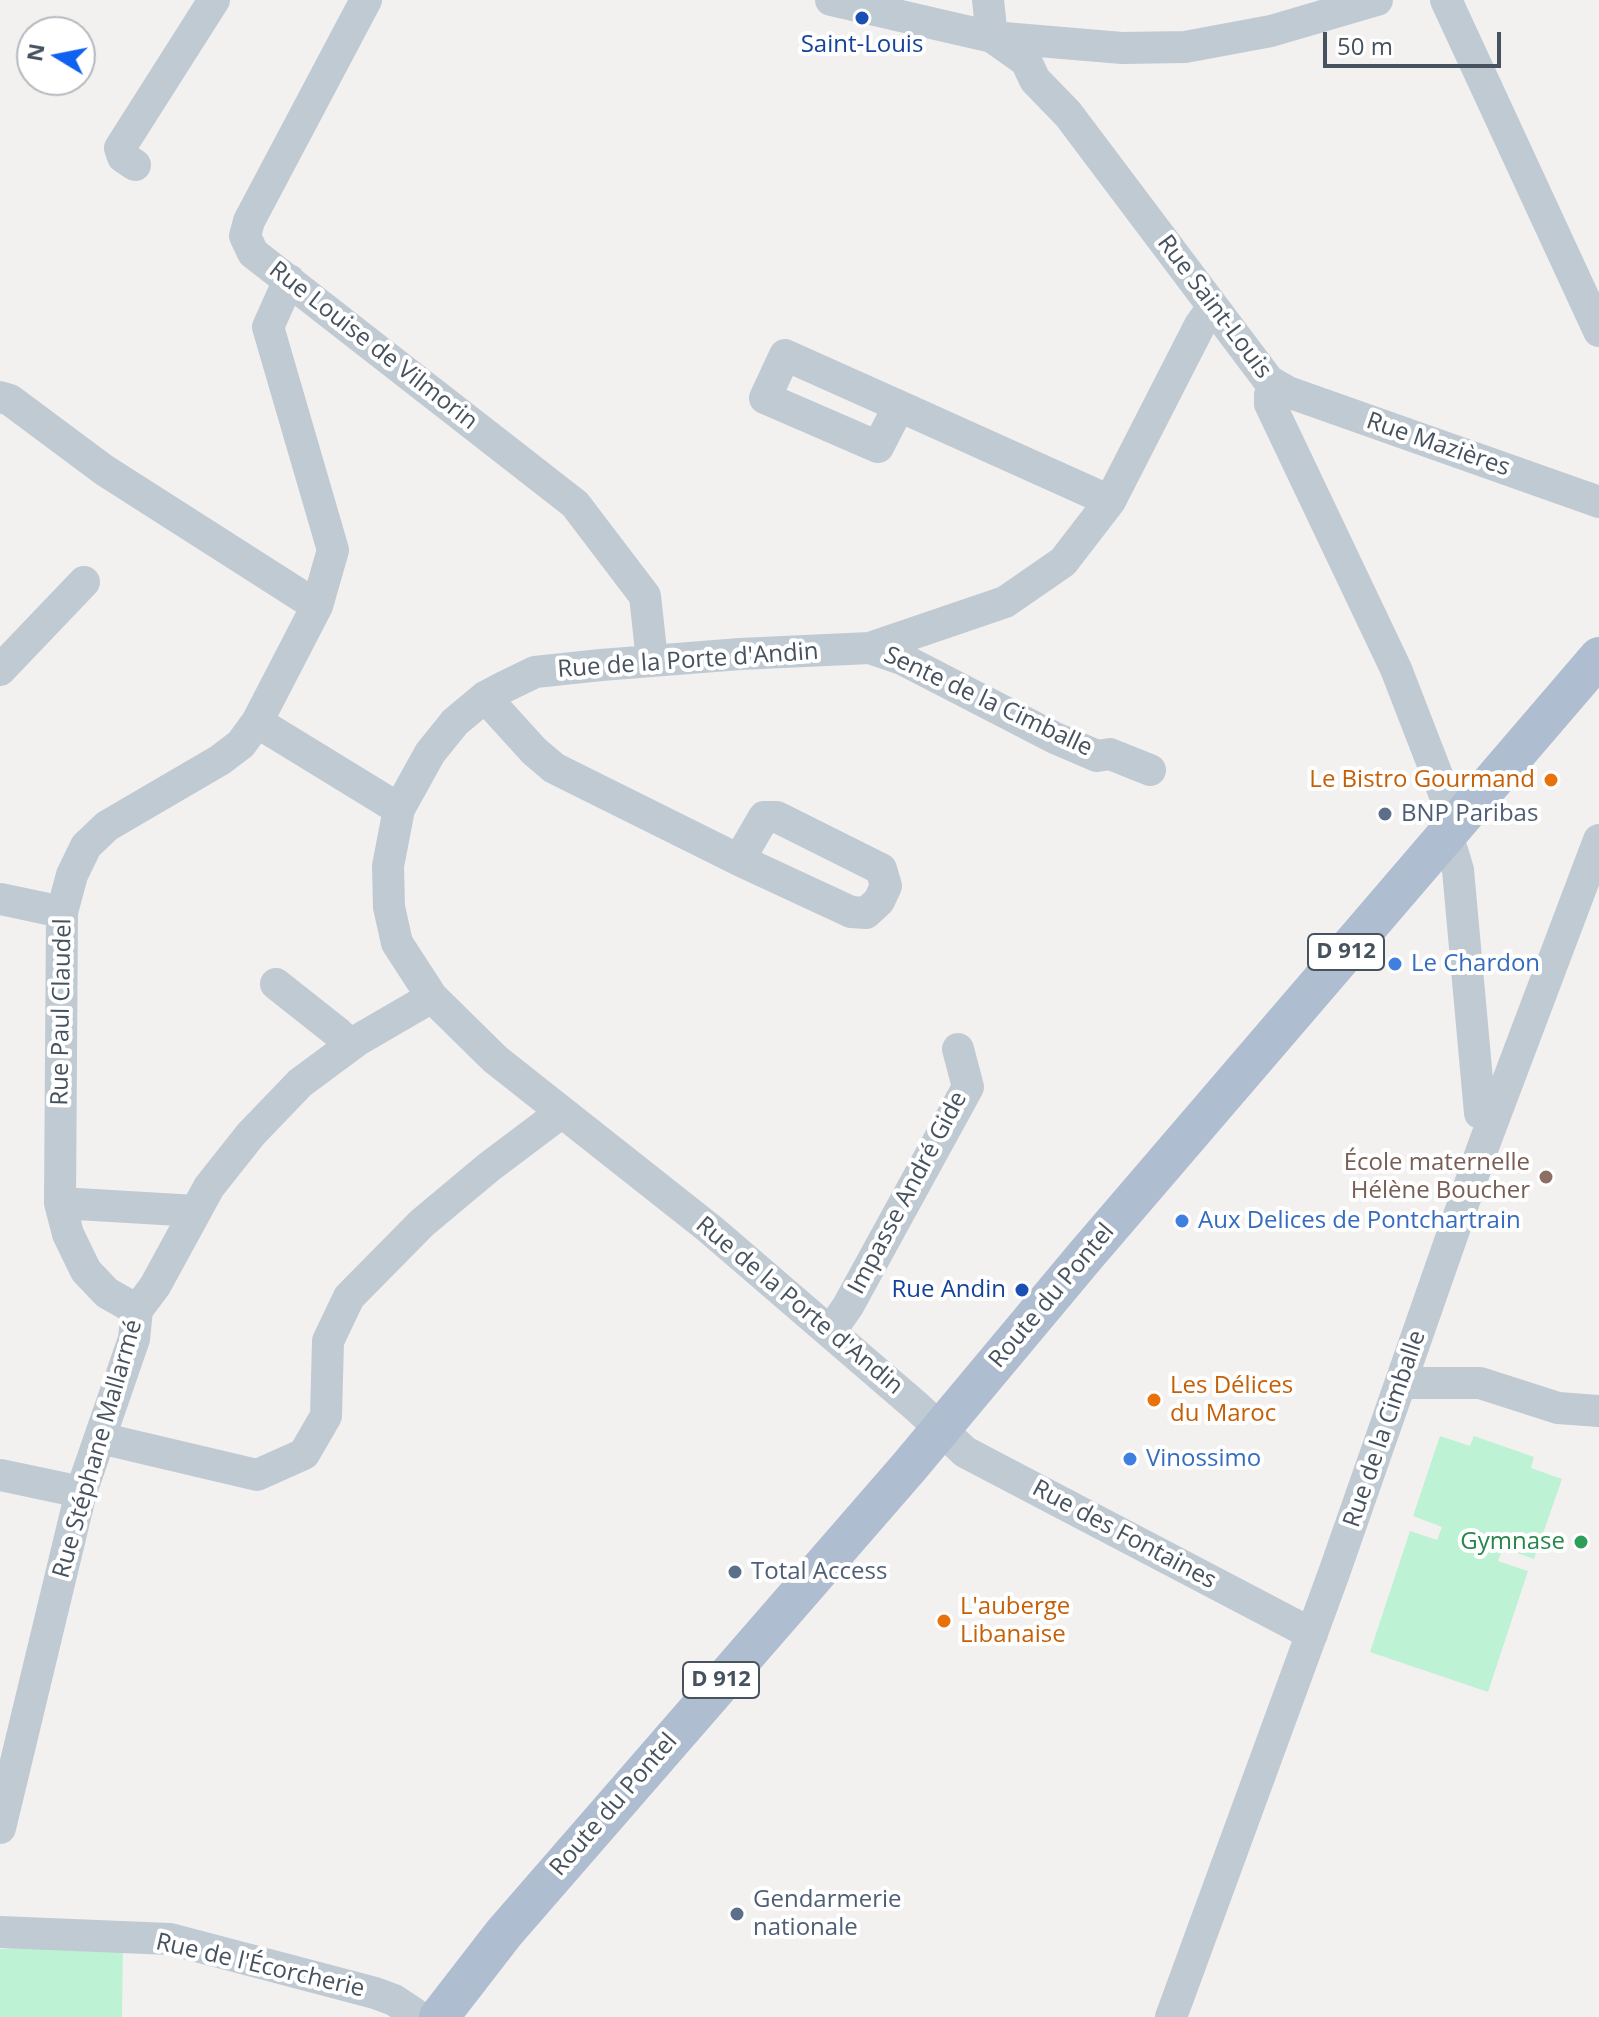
<!DOCTYPE html>
<meta charset="utf-8">
<style>
body{margin:0}
#map{position:relative;width:1599px;height:2017px;overflow:hidden;background:#f3f0f0;font-family:"Open Sans",sans-serif}
canvas{display:block}
.north{position:absolute;left:16px;top:16px;width:80px;height:80px;box-sizing:border-box;background:#fff;border:2px solid #b5babf;border-radius:50%;rotate:280deg;font-size:22px;font-weight:700;line-height:32px;text-align:center;color:#47525f}
.north::after{content:'';display:block;margin:auto;width:28px;height:36px;background:#0f61ef;clip-path:polygon(50% 0,100% 100%,50% 72%,0 100%)}
.scale{position:absolute;left:1323px;top:32px;width:178px;height:36px;box-sizing:border-box;border:4px solid #47525f;border-top:0;padding-left:10px;font-size:24px;line-height:28px;white-space:nowrap;color:#47525f;-webkit-text-stroke:6px #fff;paint-order:stroke}
</style>
<div id="map">
<canvas width="1599" height="2017"></canvas>
<div class="north">N</div>
<div class="scale">50 m</div>
</div>
<script>
const c = document.querySelector('canvas').getContext('2d');
c.lineJoin = 'round';
function fill(path, color) { c.fillStyle = color; c.fill(path, 'evenodd'); }
const toPath = rows => new Path2D(rows.map(r => 'M' + r).join(''));
function trace(path, color, width, dash) { c.strokeStyle = color; c.lineWidth = width; c.lineCap = dash ? 'butt' : 'round'; c.setLineDash(dash || []); c.stroke(path); }
function write(font, color, halo, rows, align = 'center') {
  c.font = font + ' "Open Sans",sans-serif'; c.lineWidth = 8; c.setLineDash([]); c.textBaseline = 'middle'; c.strokeStyle = halo; c.fillStyle = color; for (const [text, x, y, turn = 0] of rows) {
    c.save(); c.translate(x, y); c.rotate((+turn || 0) * Math.PI / 180); c.textAlign = isNaN(turn) ? turn : align; if (halo) c.strokeText(text, 0, 0); c.fillText(text, 0, 0); c.restore();
  }
}
fill(toPath([
 [1440,1436,1470,1446,1474,1436,1534,1457,1531,1468,1562,1479,1534,1559,1503,1548,1498,1561,1528,1571,1488,1692,1370,1652,1410,1531,1437,1540,1442,1527,1413,1516],
 [123,1943,122,2017,0,2017,0,1949]
]), '#bdf2d5');
trace(toPath([
 [366,0,249,221,245,236,253,253,575,504,645,596,652,660],
 [831,0,992,37,1122,48,1185,47,1271,31,1377,0],
 [988,0,992,37],
 [1446,0,1599,331],
 [992,37,1026,61,1035,80,1068,114,1269,381,1288,392,1599,502],
 [135,165,123,157,120,148,214,0],
 [1213,307,1200,325,1110,501,1063,562,1005,602,870,648,740,654,601,665,535,672,504,687,485,697,455,722,430,753,399,809,388,866,389,907,397,943,432,997,495,1059,710,1229,917,1407,965,1452,1312,1634],
 [1278,388,1270,395,1270,404,1396,669,1444,793,1459,820],
 [0,397,10,400,104,470,317,606],
 [899,406,878,447,765,398,785,355,899,406,1110,501],
 [870,648,902,659,1055,738,1097,756,1110,754,1150,770],
 [0,670,84,582],
 [485,697,534,751,554,768,739,860,851,912,866,913,879,901,886,886,881,869,777,817,764,817,739,860],
 [257,722,399,809],
 [1447,834,1458,870,1480,1113,1494,1118],
 [0,899,62,912],
 [276,984,338,1033,350,1046],
 [60,1203,196,1211],
 [137,1310,107,1293,86,1271,68,1234,60,1203,62,912,72,875,86,846,107,826,220,760,241,744,257,722,317,606,333,550,268,327,289,280],
 [830,1332,848,1306,968,1087,958,1049],
 [1402,1383,1480,1383,1558,1408,1599,1411],
 [100,1438,257,1475,304,1454,326,1416,328,1341,349,1297,422,1223,489,1167,562,1112],
 [0,1475,81,1492],
 [0,1828,81,1492,134,1339,137,1310,155,1286,209,1187,251,1134,300,1083,358,1040,432,997],
 [0,1932,170,1939,375,1993,394,2000,418,2016],
 [1171,2017,1334,1573,1483,1147,1599,840]
]), '#c0cad3', 32);
trace(toPath([
 [439,2017,504,1933,909,1467,1086,1255,1599,657]
]), '#afbdd0', 40);
for (const [x, y, r, color] of [
 [862,18,8,"#1a4fb4"],
 [1551,780,8,"#e8710a"],
 [1385,814,8,"#5c6f8a"],
 [1395,964,8,"#3f7fe0"],
 [1546,1177,8,"#8d6e63"],
 [1182,1221,8,"#3f7fe0"],
 [1022,1290,8,"#1a4fb4"],
 [1154,1400,8,"#e8710a"],
 [1130,1459,8,"#3f7fe0"],
 [1581,1542,8,"#2e9e5b"],
 [735,1572,8,"#5c6f8a"],
 [944,1621,8,"#e8710a"],
 [737,1914,8,"#5c6f8a"]
]) { const dot = new Path2D(); dot.arc(x, y, r, 0, 2 * Math.PI); c.fillStyle = color; c.fill(dot); trace(dot, '#fff', 3); }
for (const [x, y, w] of [
 [1346,952,76],
 [721,1680,76]
]) { const box = new Path2D(); box.roundRect(x - w / 2, y - 18, w, 36, 6); c.fillStyle = '#fff'; c.fill(box); trace(box, '#47525f', 2); }
write('bold 22px', '#47525f', null, [
 ["D 912",1346,952],
 ["D 912",721,1680]
]);
write('24px', '#164399', '#fff', [
 ["Saint-Louis",862,45],
 ["Rue Andin",1006,1290,"right"]
]);
write('24px', '#47525f', '#fff', [
 ["Rue Saint-Louis",1214,307,53],
 ["Rue Louise de Vilmorin",373,346,38],
 ["Rue Mazières",1438,445,19],
 ["Rue de la Porte d'Andin",688,661,-4],
 ["Sente de la Cimballe",988,702,25],
 ["Rue Paul Claudel",62,1012,-89],
 ["Impasse André Gide",908,1193,-62],
 ["Route du Pontel",1052,1296,-50],
 ["Rue de la Porte d'Andin",799,1306,40],
 ["Rue de la Cimballe",1385,1429,-71],
 ["Rue Stéphane Mallarmé",98,1449,-74],
 ["Rue des Fontaines",1124,1535,28],
 ["Route du Pontel",614,1805,-49],
 ["Rue de l'Écorcherie",260,1966,13]
]);
write('24px', '#c56008', '#fff', [
 ["Le Bistro Gourmand",1535,780,"right"],
 ["Les Délices",1170,1386],
 ["du Maroc",1170,1414],
 ["L'auberge",960,1607],
 ["Libanaise",960,1635]
], 'left');
write('24px', '#4e5e75', '#fff', [
 ["BNP Paribas",1401,814],
 ["Total Access",751,1572],
 ["Gendarmerie",753,1900],
 ["nationale",753,1928]
], 'left');
write('24px', '#366cbe', '#fff', [
 ["Le Chardon",1411,964],
 ["Aux Delices de Pontchartrain",1198,1221],
 ["Vinossimo",1146,1459]
], 'left');
write('24px', '#785e54', '#fff', [
 ["École maternelle",1530,1163],
 ["Hélène Boucher",1530,1191]
], 'right');
write('24px', '#27864d', '#fff', [
 ["Gymnase",1565,1542]
], 'right');
</script>
